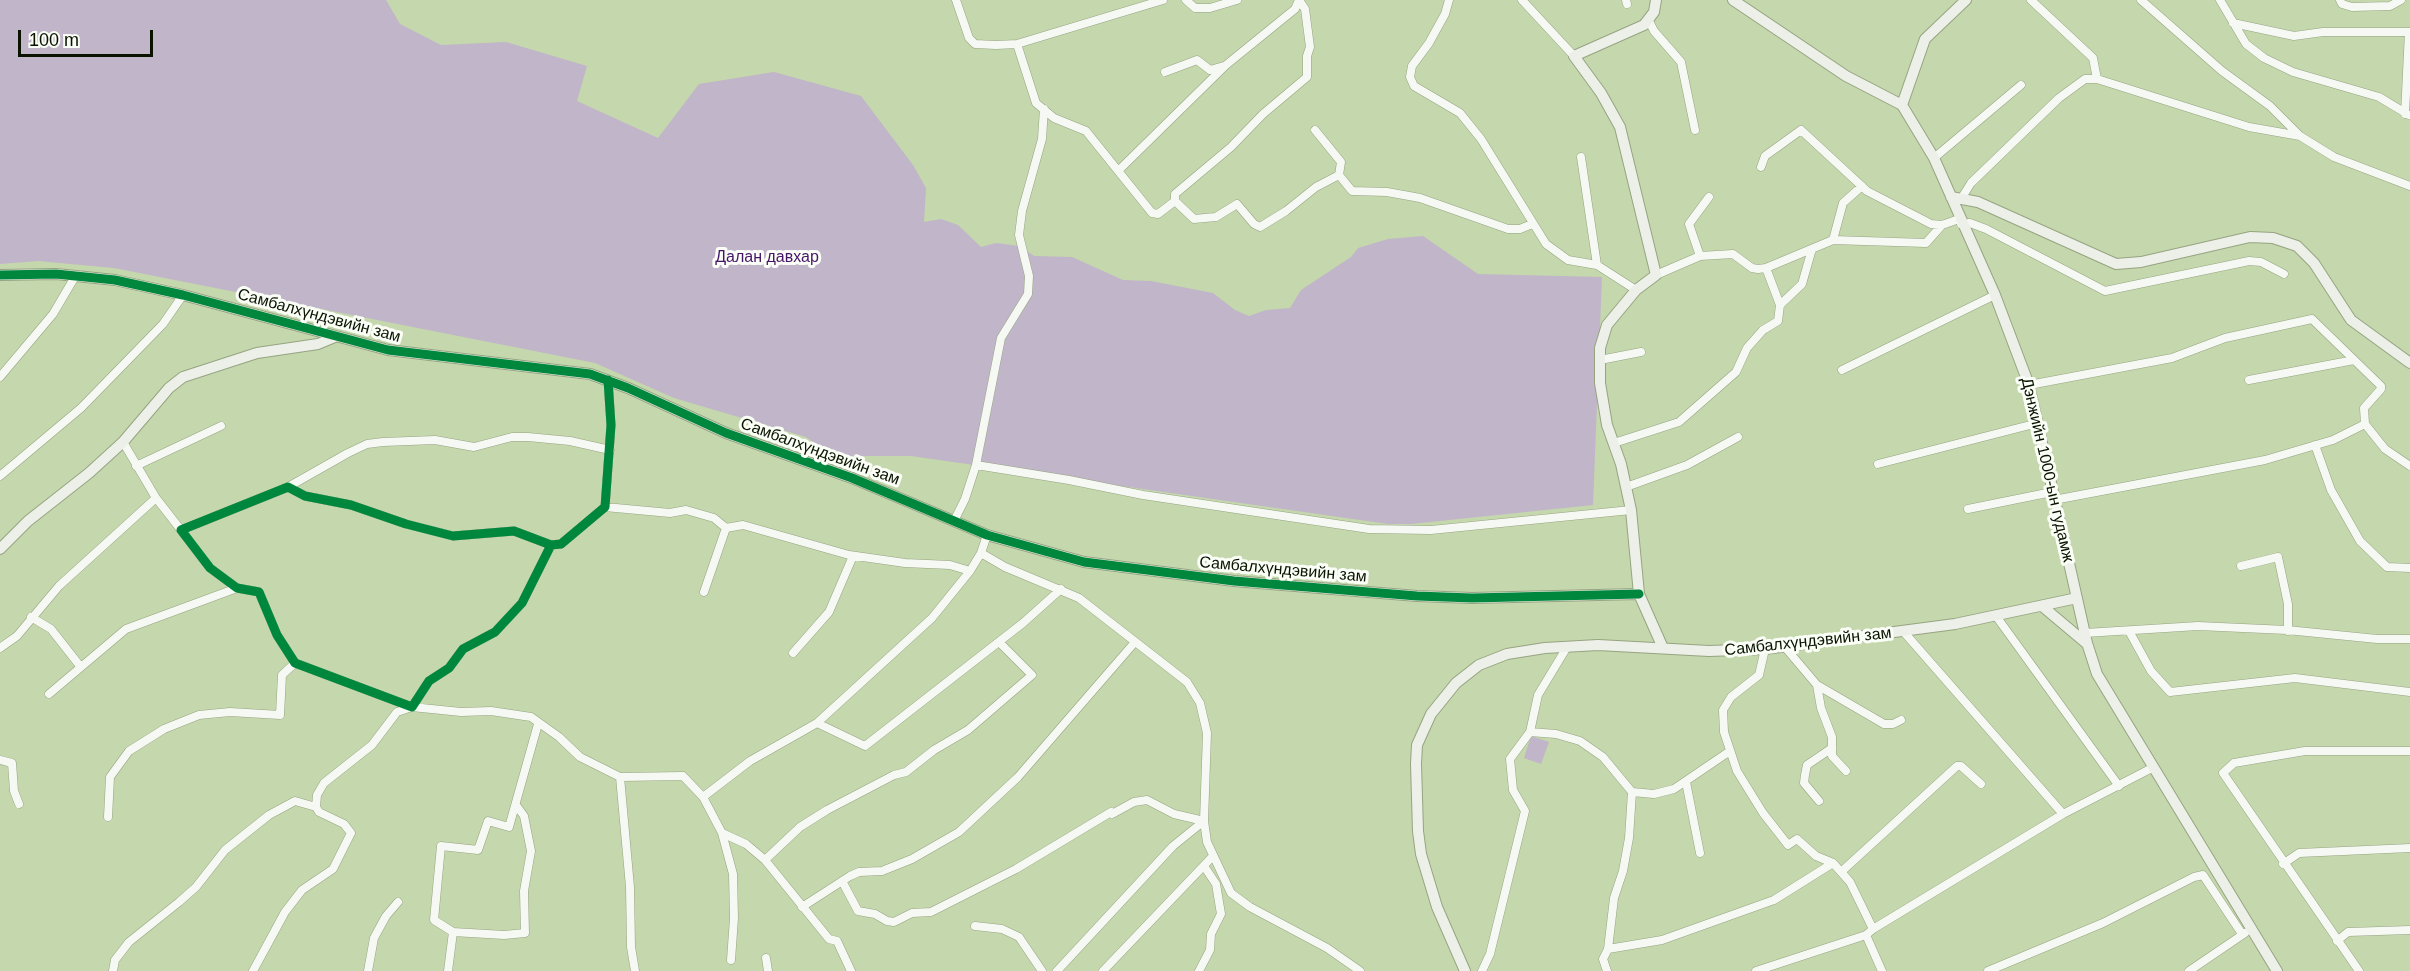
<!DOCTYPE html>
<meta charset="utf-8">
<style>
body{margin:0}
#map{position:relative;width:2410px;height:971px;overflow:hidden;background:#c5d7ac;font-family:Helvetica,sans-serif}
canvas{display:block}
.scale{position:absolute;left:18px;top:30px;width:135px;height:27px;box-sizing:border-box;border:3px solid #091300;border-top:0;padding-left:8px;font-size:18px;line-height:21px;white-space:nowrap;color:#091300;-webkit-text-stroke:4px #fafef6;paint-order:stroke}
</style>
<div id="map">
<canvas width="2410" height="971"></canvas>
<div class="scale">100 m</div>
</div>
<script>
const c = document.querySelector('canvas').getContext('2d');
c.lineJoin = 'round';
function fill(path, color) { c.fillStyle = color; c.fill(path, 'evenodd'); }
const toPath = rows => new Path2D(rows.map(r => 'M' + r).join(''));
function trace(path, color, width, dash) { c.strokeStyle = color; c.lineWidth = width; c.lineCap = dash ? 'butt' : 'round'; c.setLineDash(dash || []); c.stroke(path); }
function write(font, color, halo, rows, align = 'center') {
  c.font = font + ' Helvetica,sans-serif'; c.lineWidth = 6; c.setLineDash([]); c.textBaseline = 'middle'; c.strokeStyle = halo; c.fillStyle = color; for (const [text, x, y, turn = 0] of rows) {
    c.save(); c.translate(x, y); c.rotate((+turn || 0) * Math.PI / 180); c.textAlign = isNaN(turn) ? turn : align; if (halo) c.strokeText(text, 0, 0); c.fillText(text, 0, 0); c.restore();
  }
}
fill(toPath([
 [0,0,386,0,400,24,441,45,506,42,587,66,577,101,658,138,699,84,774,72,861,96,913,165,926,188,924,222,941,219,958,225,981,247,996,243,1020,246,1034,256,1072,257,1123,280,1151,281,1213,293,1235,310,1249,316,1266,310,1290,308,1301,290,1351,257,1358,248,1388,239,1423,236,1478,274,1602,277,1593,505,1411,524,1388,524,911,456,832,456,806,437,674,398,595,363,114,268,38,261,0,264],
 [1531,736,1549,742,1541,764,1524,758]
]), '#c1b5c9');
const street = toPath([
 [956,0,969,38,975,44,996,45,1017,44,1163,0],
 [1186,0,1195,8,1210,8,1237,0],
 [1449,0,1445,14,1429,43,1412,66,1410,77,1414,86,1460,113,1481,139,1546,244,1568,260,1597,265,1636,290],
 [1522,0,1574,56],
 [1626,0,1627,4],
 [2031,0,2093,58,2097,79],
 [2141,0,2222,71,2270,106,2299,135],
 [2220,0,2246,44,2264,58,2293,72,2379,97,2409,115],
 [2340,0,2342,4,2352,7,2390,6,2401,0],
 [1649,21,1654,31,1681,62,1695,130],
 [2233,23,2294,36,2323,32,2409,32,2405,114],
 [1017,44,1036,103,1054,118,1086,131,1152,213,1158,214,1175,201,1194,219,1216,217,1237,204,1254,224,1260,227,1286,211,1316,187,1339,175],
 [1165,72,1197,60,1210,70,1224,66],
 [1315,130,1341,162,1339,175,1352,191,1387,192,1420,198,1508,229,1520,229,1532,224],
 [1581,157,1597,265],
 [1934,158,2021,85],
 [1761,167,1765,156,1801,130,1867,191,1931,224,1942,225,1959,219],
 [1119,170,1226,65,1295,9,1299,0],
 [1961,199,1971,183,2030,126,2059,98,2085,79,2097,79,2249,127,2300,136,2334,157,2410,186],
 [1175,201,1175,194,1231,147,1263,114,1307,77,1307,56,1310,47,1305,9,1299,0],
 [1961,224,1970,223,1986,229,2105,291,2249,261,2261,262,2284,274],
 [1833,240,1843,203,1862,186],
 [1700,256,1689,224,1709,197],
 [1656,275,1700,256,1733,254,1752,268,1758,269,1766,268,1833,240,1926,243,1942,225],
 [1780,305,1802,284,1812,249],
 [1600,360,1641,352],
 [1842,370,1995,295],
 [0,377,53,314,76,275],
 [2249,380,2354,360],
 [2029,385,2172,358,2225,338,2312,319,2381,386,2381,389,2364,408,2365,424,2385,449,2410,466],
 [123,442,156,498,181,530],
 [1614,443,1679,422,1736,372,1747,348,1763,330,1778,321,1780,305,1766,268],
 [2315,445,2331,490,2360,541,2387,567,2410,568],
 [1878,464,2038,423],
 [976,465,1001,338,1028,294,1029,276,1019,235,1022,211,1042,139,1044,109],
 [136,466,221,426],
 [0,476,81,408,163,324,183,295],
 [288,487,348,453,367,444,383,442,435,440,474,447,512,437,528,437,570,441,610,450],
 [1626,487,1687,465,1738,437],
 [2054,500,2265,460,2333,440,2365,424],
 [605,507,670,513,686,510,714,518,726,528,743,525,849,555,905,563,950,565,970,571],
 [1968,509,2052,492],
 [954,521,965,499,976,465,1069,480,1143,495,1369,529,1431,530,1631,510],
 [551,545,522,603,495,632,463,649,449,668,429,681,412,707,295,663,277,635,259,592,237,588,210,568,181,530,288,487,305,496,351,505,406,524,453,536,514,531,551,545,561,544,605,507,611,425,608,380],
 [981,553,1005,567,1079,598,1187,682,1200,703,1207,733,1204,821,1207,842,1231,893,1250,907,1327,948,1360,971],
 [2241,566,2278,557,2288,604,2288,631],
 [704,592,726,528],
 [1996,616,2119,786],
 [31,617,51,629,80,666],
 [1903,631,2063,814],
 [2129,631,2151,671,2170,692,2295,678,2410,692],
 [2085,633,2198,626,2287,630,2377,639,2410,639],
 [1784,646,1817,685,1821,708,1832,737,1832,756,1846,771],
 [0,648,17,636,59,586,156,498],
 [1765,649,1759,675,1731,697,1723,710,1724,732,1737,771,1763,813,1788,845,1797,839,1816,856,1833,863,1850,882,1873,929,1866,935,1882,971],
 [793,653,829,612,853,556],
 [1817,685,1884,724,1893,724,1901,720],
 [49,694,126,629,237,588],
 [817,723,932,618,970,571,981,553,987,535],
 [1530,732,1556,734,1580,741,1603,757,1632,792,1654,794,1674,789,1730,751],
 [0,760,12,763,14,791,19,804],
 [620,777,630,887,631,947,635,971],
 [1686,782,1700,853],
 [703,797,750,761,817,723,865,746,1023,623,1061,589],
 [1819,801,1804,783,1805,775,1807,765,1832,748],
 [108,817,110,777,129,751,164,729,199,715,230,712,280,715,282,675,295,663],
 [722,833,733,874,734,918,731,960],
 [765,860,800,827,827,810,894,775,906,772,934,750,968,730,1032,675,999,642],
 [2283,864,2299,853,2410,848],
 [1841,872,1957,766,1961,766,1981,784],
 [842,881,858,911,875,914,887,921,894,922,912,913,931,912,1016,869,1111,812,1112,814,1134,802,1147,800,1174,814,1204,821],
 [802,907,850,876,859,872,882,871,912,859,959,832,1018,777,1135,642],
 [975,926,1002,929,1019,937,1042,971],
 [1873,929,2063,814,2152,768],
 [453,932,504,935,525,933,524,891,531,851,524,816,516,805],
 [2337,941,2348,932,2410,930],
 [1608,949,1614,898,1623,871,1629,838,1632,792],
 [766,958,768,971],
 [113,971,115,960,129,942,179,902,196,887,225,850,269,815,295,801,316,807],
 [253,971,285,912,302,890,333,869,351,833,344,824,319,812,316,807,317,795,324,783,372,745,397,712,412,707,461,712,491,711,531,717,559,737,580,757,620,777,683,776,703,797,722,833,746,844,765,860,829,939,837,941,851,971],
 [368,971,374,938,386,916,398,902],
 [448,971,453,932,434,920,441,846,478,850,488,821,509,827,538,724],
 [1057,971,1173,846,1204,821],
 [1103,971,1213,856],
 [1199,971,1210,950,1211,934,1221,914,1216,884,1204,866],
 [1482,971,1490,954,1525,811,1513,790,1510,759,1530,732,1538,695,1567,647],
 [1607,971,1603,959,1608,949,1662,940,1774,900,1833,863],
 [1756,971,1866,935],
 [1988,971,2103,923,2194,877,2203,875,2242,934],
 [2189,971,2245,933],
 [2359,971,2223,773,2234,763,2305,751,2410,751]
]);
const secondary = toPath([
 [1656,0,1654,12,1644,25,1574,56,1601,93,1620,127,1656,275,1636,290,1607,325,1600,348,1600,383,1607,425,1621,464,1631,510,1639,594,1663,648],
 [1733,0,1846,76,1902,105,1934,158,1995,295,2029,385,2087,643,2097,674,2277,971],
 [1902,105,1925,39,1966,0],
 [1951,197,1978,202,2116,264,2141,262,2250,237,2273,238,2297,246,2314,263,2351,320,2410,363],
 [0,275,56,274,115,280,183,295,388,350,590,374,628,388,726,433,852,478,987,535,1084,562,1234,581,1417,596,1472,598,1639,594],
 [0,549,28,521,89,473,123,442,169,388,183,377,257,353,318,344,335,337],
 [2042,606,2086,643],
 [1465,971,1437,907,1421,854,1418,831,1416,764,1417,745,1431,714,1456,683,1479,665,1507,654,1545,648,1598,645,1709,651,1765,649,1955,624,2077,598]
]);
trace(street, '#96a482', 9);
trace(secondary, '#96a482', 12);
trace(street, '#f6f9f3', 8);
trace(secondary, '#edf0e8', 10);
trace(toPath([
 [0,275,56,274,115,280,183,295,388,350,590,374,628,388,726,433,852,478,987,535,1084,562,1234,581,1417,596,1472,598,1639,594],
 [551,545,522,603,495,632,463,649,449,668,429,681,412,707,295,663,277,635,259,592,237,588,210,568,181,530,288,487,305,496,351,505,406,524,453,536,514,531,551,545,561,544,605,507,611,425,608,380]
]), '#00873e', 9);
write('16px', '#461568', '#fafef6', [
 ["Далан давхар",767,258]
]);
write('16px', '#091300', '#fafef6', [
 ["Самбалхүндэвийн зам",319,316,15],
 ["Самбалхүндэвийн зам",820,452,20],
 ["Дэнжийн 1000-ын гудамж",2047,470,77],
 ["Самбалхүндэвийн зам",1283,570,5],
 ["Самбалхүндэвийн зам",1808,642,-6]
]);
</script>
